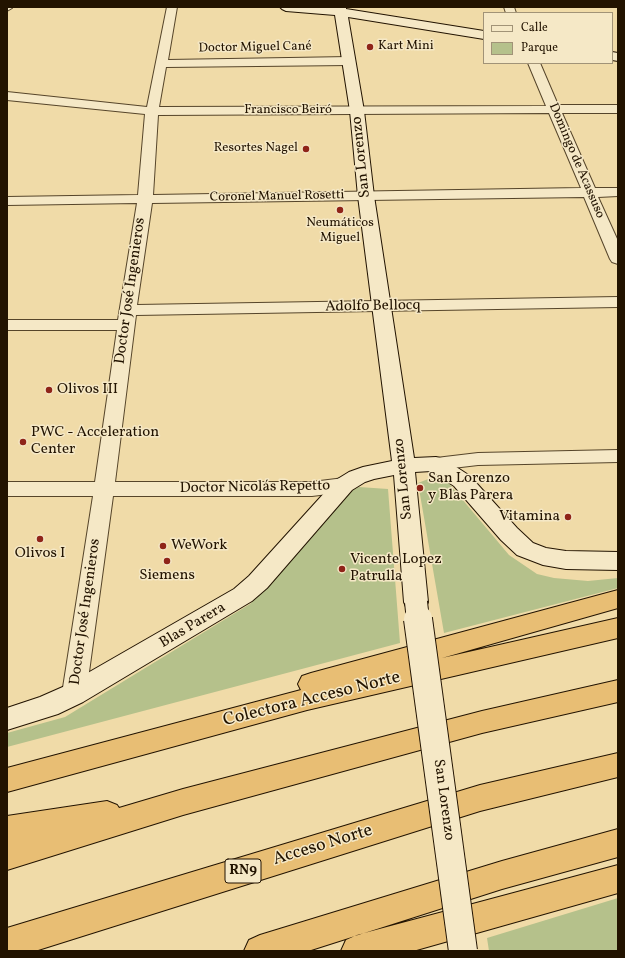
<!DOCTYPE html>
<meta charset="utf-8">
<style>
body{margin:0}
#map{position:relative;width:625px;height:958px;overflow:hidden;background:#f0dba8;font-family:Vollkorn,serif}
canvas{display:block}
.frame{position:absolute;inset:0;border:8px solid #221300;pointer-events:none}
.legend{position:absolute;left:483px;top:12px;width:130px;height:52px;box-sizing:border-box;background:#f5e8c6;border:1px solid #a19377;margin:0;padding:5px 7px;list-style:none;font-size:12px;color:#221300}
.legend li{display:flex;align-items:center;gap:8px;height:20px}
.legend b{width:20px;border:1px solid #a19377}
</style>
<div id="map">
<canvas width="625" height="958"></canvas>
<div class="frame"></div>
<ul class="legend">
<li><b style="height:5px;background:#f5e8c6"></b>Calle</li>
<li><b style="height:11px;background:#b5c18b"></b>Parque</li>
</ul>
</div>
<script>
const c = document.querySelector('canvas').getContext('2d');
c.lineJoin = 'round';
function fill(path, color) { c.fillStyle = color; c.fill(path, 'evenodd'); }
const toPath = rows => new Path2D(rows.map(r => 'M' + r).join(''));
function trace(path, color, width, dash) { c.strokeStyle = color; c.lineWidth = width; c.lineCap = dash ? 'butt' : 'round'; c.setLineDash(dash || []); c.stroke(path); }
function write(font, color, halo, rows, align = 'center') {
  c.font = font + ' Vollkorn,serif'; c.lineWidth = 3; c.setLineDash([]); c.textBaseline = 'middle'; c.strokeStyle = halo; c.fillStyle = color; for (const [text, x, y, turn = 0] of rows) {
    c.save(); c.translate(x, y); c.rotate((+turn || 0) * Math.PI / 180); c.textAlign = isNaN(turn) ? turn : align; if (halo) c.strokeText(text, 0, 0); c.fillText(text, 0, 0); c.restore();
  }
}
fill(toPath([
 [441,474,509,555,537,574,554,578,588,581,618,578,618,588,444,633,418,483],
 [359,487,388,489,400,643,7,747,7,733,65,717,250,604,349,492],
 [618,898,618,951,489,951,487,938]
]), '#b5c18b');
const street = toPath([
 [7,7,12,7,12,8,7,11,7,7],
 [167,7,177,7,168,60,349,57,353,59,355,61,353,63,349,65,166,67,159,107,546,106,528,63,540,63,558,105,618,105,618,113,562,113,595,188,618,188,618,196,598,197,618,241,618,264,612,262,610,259,584,197,152,203,137,305,618,297,618,307,136,315,115,482,312,482,344,478,351,480,354,485,351,490,344,492,312,496,113,496,86,694,83,701,74,704,65,701,62,694,93,496,7,496,7,482,95,482,117,330,7,330,7,320,118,320,137,203,7,205,7,197,138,195,145,114,7,100,7,92,147,107,167,7],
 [549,113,581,188,153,195,158,115,549,113],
 [504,7,514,7,516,13,506,13,504,7],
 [618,450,618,462,478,465,436,470,429,469,426,464,429,459,436,458,478,453,618,450]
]);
const secondary = toPath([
 [280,7,346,7,346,9,484,31,484,39,348,17,364,111,374,196,414,458,436,457,444,459,470,476,517,528,533,543,546,548,566,551,618,552,618,570,566,569,543,565,517,555,501,540,454,486,431,471,415,472,428,602,425,609,416,611,407,609,404,602,394,475,374,479,365,482,352,490,267,588,252,601,83,702,58,714,7,730,7,708,40,697,65,686,234,589,249,576,336,480,349,472,363,467,392,461,358,196,350,111,335,15,286,11,282,9,280,7],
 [612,52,618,53,618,61,612,60,612,52]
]);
const highway = toPath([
 [618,590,618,608,442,658,618,618,618,638,307,710,7,792,7,768,301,690,298,684,302,676,311,673,618,590],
 [618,680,618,702,482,733,183,815,7,870,7,816,107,801,117,805,119,808,183,789,482,711,618,680],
 [618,753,618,777,480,811,35,951,7,951,7,928,480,785,618,753],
 [618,829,618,857,502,889,308,951,244,951,249,940,260,935,502,861,618,829],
 [618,865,618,893,413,951,341,951,346,940,357,935,618,865]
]);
trace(street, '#56452a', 2);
trace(secondary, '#221300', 2);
trace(highway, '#221300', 2);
fill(street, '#f5e8c6');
fill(secondary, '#f5e8c6');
fill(highway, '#e8be74');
const secondaryBridgeFar1 = toPath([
 [416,602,418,620]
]);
const secondaryBridge = toPath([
 [418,619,463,951]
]);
trace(secondaryBridgeFar1, '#221300', 24, []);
trace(secondaryBridge, '#221300', 30, []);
trace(secondaryBridgeFar1, '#f5e8c6', 22);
trace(secondaryBridge, '#f5e8c6', 28);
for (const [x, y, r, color] of [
 [370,47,4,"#8f2418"],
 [306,149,4,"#8f2418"],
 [340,210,4,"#8f2418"],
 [49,390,4,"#8f2418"],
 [23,442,4,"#8f2418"],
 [420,488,4,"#8f2418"],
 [568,517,4,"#8f2418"],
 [40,539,4,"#8f2418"],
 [163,546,4,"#8f2418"],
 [167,561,4,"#8f2418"],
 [342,569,4,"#8f2418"]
]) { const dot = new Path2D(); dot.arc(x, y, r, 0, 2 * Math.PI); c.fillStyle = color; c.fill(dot); trace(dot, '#f5e8c6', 1.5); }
write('13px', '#221300', '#f5e8c6', [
 ["Kart Mini",378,47],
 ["Resortes Nagel",298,149,"right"],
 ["Neumáticos",340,224,"center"],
 ["Miguel",340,239,"center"]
], 'left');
write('13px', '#221300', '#f5e8c6', [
 ["Doctor Miguel Cané",255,48,-1],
 ["Francisco Beiró",288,111],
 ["Domingo de Acassuso",576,161,67],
 ["Coronel Manuel Rosetti",277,197,-1]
]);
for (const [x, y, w] of [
 [243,871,36]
]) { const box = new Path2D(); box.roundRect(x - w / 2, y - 12, w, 24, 3); c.fillStyle = '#f5e8c6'; c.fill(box); trace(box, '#221300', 1); }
write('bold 14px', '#221300', null, [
 ["RN9",243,871]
]);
write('15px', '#221300', '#f5e8c6', [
 ["San Lorenzo",362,157,-96],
 ["Doctor José Ingenieros",131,291,-82],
 ["Adolfo Bellocq",373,307,-1],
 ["San Lorenzo",404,479,-96],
 ["Doctor Nicolás Repetto",255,488,-1],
 ["Doctor José Ingenieros",86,612,-82],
 ["Blas Parera",193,626,-31],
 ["San Lorenzo",443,800,82]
]);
write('15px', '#221300', '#f5e8c6', [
 ["Olivos III",57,390],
 ["PWC - Acceleration",31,433],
 ["Center",31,450],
 ["San Lorenzo",428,479],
 ["y Blas Parera",428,496],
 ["Vitamina",560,517,"right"],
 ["WeWork",171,546],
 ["Olivos I",40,554,"center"],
 ["Vicente Lopez",350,560],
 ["Patrulla",350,577],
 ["Siemens",167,576,"center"]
], 'left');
write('18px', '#221300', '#f5e8c6', [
 ["Colectora Acceso Norte",312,700,-14],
 ["Acceso Norte",323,846,-17]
]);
</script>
